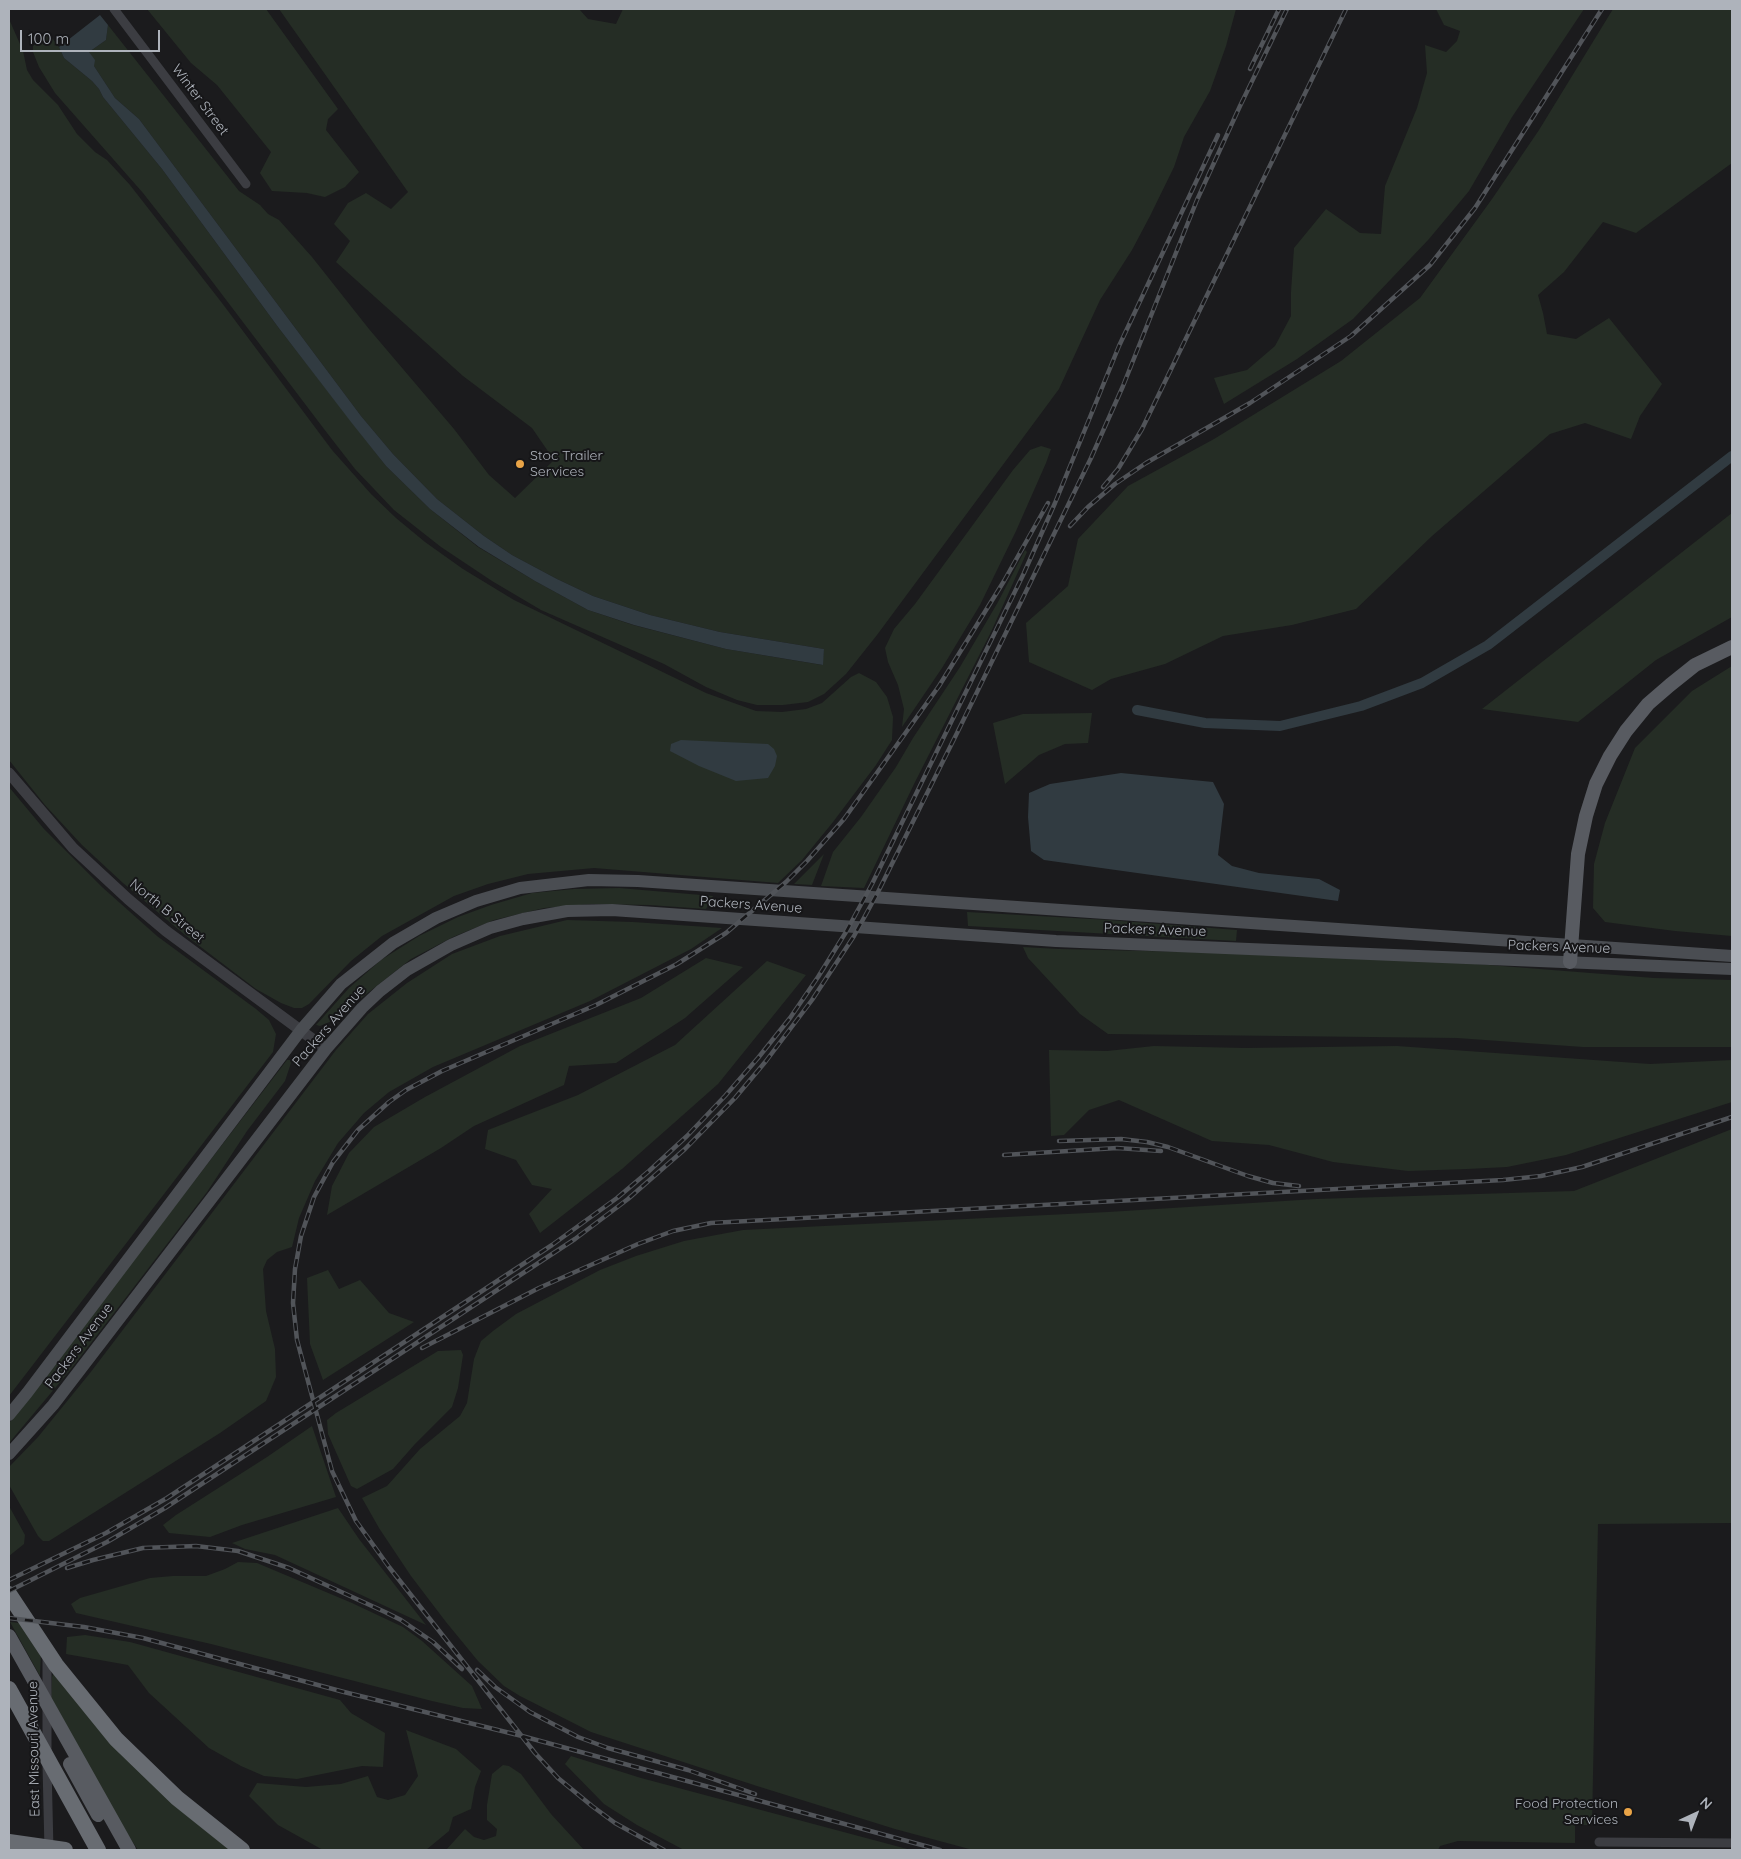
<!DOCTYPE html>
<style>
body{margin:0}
#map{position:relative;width:1741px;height:1859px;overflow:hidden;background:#1b1b1d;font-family:Quicksand,sans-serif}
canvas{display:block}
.frame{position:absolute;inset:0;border:10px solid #aeb3bb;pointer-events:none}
.north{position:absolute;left:1671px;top:1789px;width:50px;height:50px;-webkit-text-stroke:4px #161618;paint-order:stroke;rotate:43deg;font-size:14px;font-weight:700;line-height:20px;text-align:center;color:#aeb3bb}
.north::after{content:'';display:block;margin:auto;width:18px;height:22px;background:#aeb3bb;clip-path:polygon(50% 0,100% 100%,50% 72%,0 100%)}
.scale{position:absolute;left:20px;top:30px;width:140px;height:22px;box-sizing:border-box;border:2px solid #aeb3bb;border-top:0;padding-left:6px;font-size:15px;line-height:18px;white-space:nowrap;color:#aeb3bb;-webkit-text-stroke:4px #161618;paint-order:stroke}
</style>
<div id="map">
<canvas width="1741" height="1859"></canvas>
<div class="frame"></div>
<div class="north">N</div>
<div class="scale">100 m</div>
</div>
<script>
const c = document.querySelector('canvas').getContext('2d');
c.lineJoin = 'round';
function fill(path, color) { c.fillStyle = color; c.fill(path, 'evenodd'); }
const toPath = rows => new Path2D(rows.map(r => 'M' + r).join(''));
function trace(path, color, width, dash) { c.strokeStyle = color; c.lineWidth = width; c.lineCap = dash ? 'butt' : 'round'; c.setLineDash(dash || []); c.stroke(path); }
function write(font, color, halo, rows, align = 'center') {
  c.font = font + ' Quicksand,sans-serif'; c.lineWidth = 4; c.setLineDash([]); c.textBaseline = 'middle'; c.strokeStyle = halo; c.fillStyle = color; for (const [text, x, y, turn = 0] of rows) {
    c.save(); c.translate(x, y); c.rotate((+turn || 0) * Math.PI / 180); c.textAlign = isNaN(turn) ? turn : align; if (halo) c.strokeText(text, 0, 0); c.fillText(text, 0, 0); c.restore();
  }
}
fill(toPath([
 [147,9,266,9,338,109,328,119,326,130,359,172,345,187,325,197,307,193,272,191,260,173,271,152,217,85,191,63],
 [279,9,579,9,588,19,616,24,623,9,1236,9,1226,46,1210,91,1184,137,1174,167,1150,216,1132,250,1100,300,1059,389,877,635,846,674,824,694,808,702,783,705,757,705,737,700,706,687,664,664,541,610,492,581,441,547,394,510,355,469,324,429,205,272,143,193,55,93,39,67,33,52,33,46,49,34,59,47,64,58,92,81,99,89,103,97,162,169,278,327,386,466,430,509,478,547,535,581,588,610,633,625,726,649,822,665,824,649,720,632,650,615,593,596,557,579,512,555,484,536,437,499,393,454,361,416,139,119,115,98,94,66,89,52,106,40,108,25,239,191,260,205,268,214,279,220,312,257,369,329,454,429,489,475,515,498,554,460,532,428,463,376,336,262,350,241,334,224,348,203,366,193,391,209,408,192],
 [1436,9,1584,9,1512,117,1469,191,1429,239,1353,319,1297,359,1224,404,1214,378,1247,370,1275,346,1291,316,1291,292,1294,248,1326,209,1360,233,1381,234,1385,186,1417,108,1427,73,1425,45,1446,52,1457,41,1460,31,1444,25],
 [1613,9,1732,9,1732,163,1636,233,1603,222,1564,272,1538,295,1543,313,1547,334,1576,339,1609,318,1662,384,1640,416,1631,439,1585,423,1550,434,1432,536,1356,609,1292,625,1223,636,1165,664,1111,679,1092,690,1029,662,1026,623,1068,586,1078,539,1128,486,1214,439,1341,361,1420,298,1492,199,1539,130],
 [9,19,23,51,27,70,33,80,58,105,77,134,95,152,107,160,130,185,222,303,332,450,371,494,396,518,425,542,463,569,514,600,706,693,756,711,782,712,806,709,822,703,851,677,859,673,876,682,887,697,893,717,892,740,876,765,833,822,802,860,778,883,594,868,528,874,488,884,454,896,382,936,351,961,309,1004,302,1008,294,1008,281,1003,256,989,185,935,123,883,82,845,45,805,9,760],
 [1041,446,1051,449,1046,463,1016,531,980,605,942,668,902,727,904,709,898,685,888,662,885,648,894,629,915,604,1013,470,1030,450],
 [1732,513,1732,617,1656,660,1578,722,1482,709],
 [1025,550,1027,552,991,632,915,782,864,888,821,886,833,852,861,817,896,767,913,738,960,667,998,602],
 [1732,666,1732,936,1675,931,1605,922,1593,908,1594,864,1605,823,1635,748,1692,691],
 [1092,713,1088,743,1065,744,1039,755,1005,784,993,723,1023,714],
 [9,787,44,829,102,887,157,936,256,1009,269,1020,276,1034,273,1052,9,1396],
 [824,854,812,885,794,884],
 [619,888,713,896,706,909,649,905,591,904,544,908,494,920,453,937,411,959,332,1021,320,1026,316,1025,349,988,381,960,419,936,458,917,491,905,532,893,574,889],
 [967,912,1109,920,1237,930,1236,941,968,926],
 [567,920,633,922,722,928,691,949,590,1001,433,1067,389,1092,364,1113,338,1143,315,1181,299,1218,292,1247,277,1252,267,1260,263,1269,266,1311,275,1349,276,1377,266,1401,220,1433,49,1541,43,1541,38,1536,9,1485,9,1467,38,1437,90,1373,336,1050,368,1014,407,983,452,954,500,936],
 [1023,947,1059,949,1321,955,1438,961,1654,978,1732,980,1732,1047,1583,1047,1457,1038,1108,1034,1080,1014,1028,958],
 [706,958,743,967,685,1018,616,1063,569,1066,564,1085,474,1126,441,1148,327,1215,332,1186,349,1153,374,1127,425,1097,520,1046,641,998],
 [767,961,806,975,718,1084,622,1169,540,1233,529,1214,552,1189,532,1185,516,1160,485,1149,488,1130,578,1095,675,1045],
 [1154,1046,1245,1048,1397,1046,1650,1064,1732,1060,1732,1102,1566,1155,1507,1167,1467,1169,1408,1171,1333,1162,1269,1145,1212,1141,1119,1100,1089,1110,1064,1135,1051,1136,1049,1050,1107,1051],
 [287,1060,290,1060,291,1063,285,1081,247,1131,207,1192,71,1369,9,1443,9,1423],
 [1732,1129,1732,1523,1598,1524,1592,1825,1575,1825,1575,1843,1458,1841,1440,1846,1438,1850,973,1850,895,1829,757,1786,591,1732,520,1696,504,1686,478,1661,446,1622,411,1576,379,1528,362,1498,387,1486,420,1449,460,1416,467,1403,474,1359,481,1341,493,1331,516,1314,600,1270,636,1256,684,1241,743,1230,1108,1212,1316,1199,1574,1191],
 [328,1270,339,1289,360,1280,389,1313,414,1322,323,1380,310,1344,307,1278],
 [461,1350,463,1355,458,1388,452,1407,415,1444,393,1469,357,1489,351,1486,328,1434,327,1420,336,1413,438,1351],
 [312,1426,336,1497,242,1525,210,1537,169,1533,163,1525,176,1515,267,1457],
 [9,1506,25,1535,24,1544,9,1556],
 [338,1508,359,1539,426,1625,275,1555,245,1549,232,1543],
 [238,1562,257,1563,352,1603,403,1627,422,1641,472,1686,482,1709,463,1708,432,1701,211,1644,76,1613,71,1604,80,1598,150,1578,173,1576,206,1576,225,1569],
 [10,1622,20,1623,41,1652,40,1676],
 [85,1635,130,1642,340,1700,351,1713,385,1733,383,1767,362,1766,297,1779,264,1776,241,1766,209,1748,149,1693,128,1665,66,1654,67,1637],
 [54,1672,233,1850,138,1850,119,1821,51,1697,52,1677],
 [406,1730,456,1749,481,1771,475,1787,471,1809,453,1817,449,1831,426,1850,323,1850,278,1825,249,1796,257,1783,306,1787,341,1784,368,1776,377,1797,388,1800,405,1795,418,1776],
 [571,1756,641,1778,911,1850,684,1850,637,1825,604,1804,565,1764],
 [503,1765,509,1766,521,1774,551,1814,584,1850,446,1850,465,1829,474,1837,484,1840,496,1836,497,1829,487,1820,487,1805,492,1774]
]), '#252d25');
fill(toPath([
 [100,15,108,25,106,40,89,52,95,60,94,66,115,98,139,119,361,416,393,454,437,499,484,536,512,555,557,579,593,596,650,615,720,632,824,649,823,665,726,649,634,625,588,610,535,581,479,547,430,509,386,466,351,422,278,327,162,169,103,97,99,89,92,81,64,58,59,47],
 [681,740,768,744,774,749,777,756,775,766,768,778,736,781,699,766,670,751,671,744],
 [1121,773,1213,782,1224,804,1218,855,1232,866,1259,873,1319,879,1340,890,1338,901,1044,860,1031,851,1028,817,1029,793,1050,784]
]), '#313b41');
trace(toPath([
 [1137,710,1205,723,1280,726,1361,706,1422,683,1488,645,1732,456]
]), '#313b41', 10);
trace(toPath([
 [114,9,246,184],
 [47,1655,47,1752],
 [47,1765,49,1850],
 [1599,1842,1732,1843]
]), '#3c3d42', 9);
trace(toPath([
 [9,773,73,848,128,899,166,931,326,1049]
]), '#3c3d42', 11);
trace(toPath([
 [9,1415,27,1393,301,1030,341,984,393,943,436,918,476,901,520,888,589,880,638,881,1732,956],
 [9,1454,53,1405,326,1049,362,1008,380,991,407,970,451,945,490,928,523,919,567,911,612,910,1056,941,1732,969]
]), '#4a4d52', 12);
trace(toPath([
 [1570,962,1578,854,1586,816,1596,784,1610,756,1626,731,1648,704,1670,685,1695,665,1732,647],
 [9,1636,129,1850],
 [70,1764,98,1815]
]), '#585b61', 14);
trace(toPath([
 [9,1594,56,1665,116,1739,177,1798,242,1850],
 [9,1689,98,1850],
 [9,1842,65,1850]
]), '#686c72', 16);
const rail = toPath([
 [1250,69,1279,9],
 [1103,487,1118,469,1142,429,1346,9],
 [1070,526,1088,507,1115,484,1146,463,1250,403,1351,336,1430,265,1475,208,1602,9],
 [1059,1141,1121,1139,1147,1142,1168,1147,1248,1176,1273,1183,1299,1186],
 [1004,1155,1117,1148,1161,1151],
 [422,1348,539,1288,638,1244,673,1231,711,1223,1503,1180,1541,1176,1582,1167,1732,1117],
 [67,1568,93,1560,143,1548,196,1546,238,1551,289,1568,385,1612,401,1620,433,1642,462,1669],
 [9,1580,106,1533,167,1498,552,1245,617,1198,649,1171,687,1136,725,1096,758,1058,790,1018,818,977,846,932,872,884,1024,573,1055,503,1119,346,1218,135],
 [9,1591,107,1542,165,1508,575,1239,628,1199,685,1149,735,1098,766,1061,812,1000,854,936,877,894,960,727,1091,458,1123,386,1197,200,1240,106,1287,9],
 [9,1618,84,1627,143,1638,344,1692,522,1736,940,1850],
 [477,1670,495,1687,530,1712,578,1737,608,1748,688,1770,755,1794],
 [664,1850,615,1823,592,1806,558,1778,535,1753,389,1567,356,1521,332,1471,297,1340,293,1303,295,1269,301,1236,314,1197,333,1162,358,1130,389,1102,406,1090,442,1071,596,1005,677,964,726,933,786,882,807,861,844,819,939,686,1004,581,1048,503]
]);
trace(rail, '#515459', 4.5);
trace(rail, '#161618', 2.5, [8]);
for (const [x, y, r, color] of [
 [520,464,5,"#e9a447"],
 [1628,1812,5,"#e9a447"]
]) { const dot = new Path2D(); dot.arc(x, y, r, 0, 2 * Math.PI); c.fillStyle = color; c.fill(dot); trace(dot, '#161618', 2); }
write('14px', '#aeb3bb', '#161618', [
 ["Winter Street",200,100,53],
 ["Packers Avenue",751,905,4],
 ["North B Street",167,911,39],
 ["Packers Avenue",1155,930,2],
 ["Packers Avenue",1559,947,2],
 ["Packers Avenue",329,1026,-49],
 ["Packers Avenue",79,1346,-53],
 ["East Missouri Avenue",34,1749,-91]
]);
write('14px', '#aeb3bb', '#161618', [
 ["Stoc Trailer",530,456],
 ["Services",530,472],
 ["Food Protection",1618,1804,"right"],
 ["Services",1618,1820,"right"]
], 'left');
</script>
